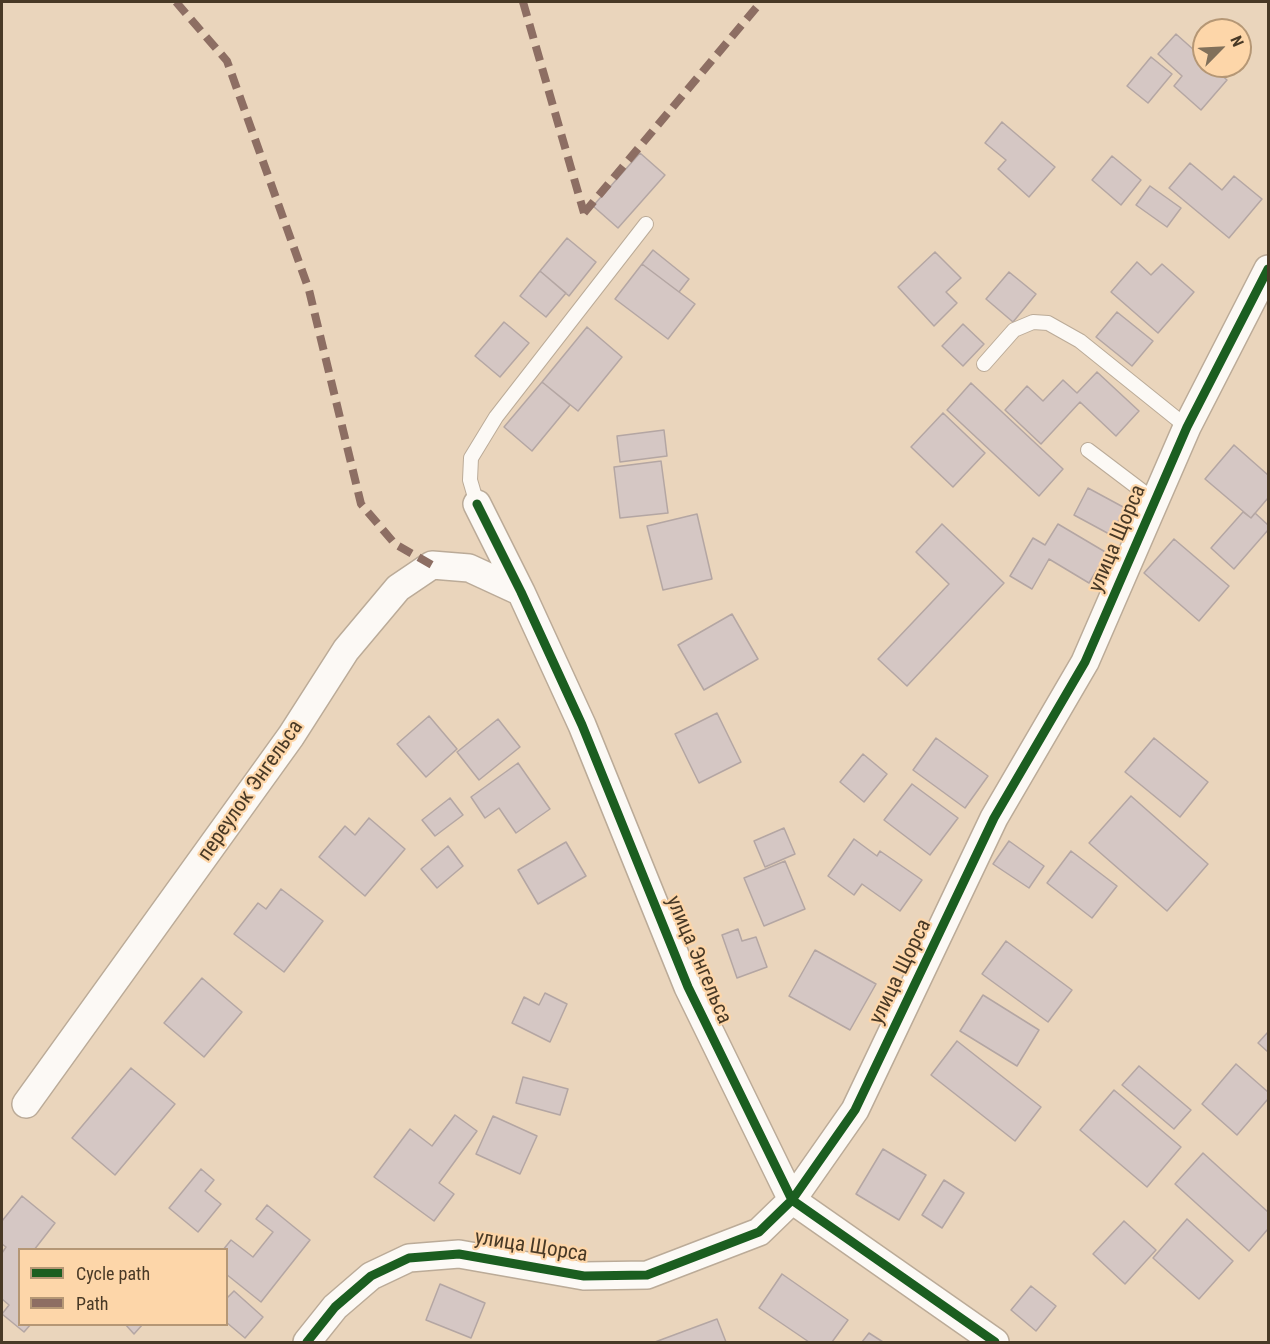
<!DOCTYPE html>
<meta charset="utf-8">
<style>
body{margin:0}
#map{position:relative;width:1270px;height:1344px;overflow:hidden;background:#ead5bc;font-family:"Roboto Condensed",sans-serif}
canvas{display:block}
.frame{position:absolute;inset:0;border:3px solid #483926;pointer-events:none}
.legend{position:absolute;left:18px;top:1248px;width:210px;height:78px;box-sizing:border-box;background:#fdd6a9;border:2px solid #b59775;margin:0;padding:8px 10px;list-style:none;font-size:18px;color:#483926}
.legend li{display:flex;align-items:center;gap:12px;height:30px}
.legend b{width:30px;border:2px solid #b59775}
.north{position:absolute;left:1192px;top:18px;width:60px;height:60px;box-sizing:border-box;background:#fdd6a9;border:2px solid #b59775;border-radius:50%;rotate:66deg;font-size:16px;font-weight:700;line-height:24px;text-align:center;color:#483926}
.north::after{content:'';display:block;margin:auto;width:21px;height:27px;background:#81705a;clip-path:polygon(50% 0,100% 100%,50% 72%,0 100%)}
</style>
<div id="map">
<canvas width="1270" height="1344"></canvas>
<div class="frame"></div>
<ul class="legend">
<li><b style="height:8px;background:#1b5e20"></b>Cycle path</li>
<li><b style="height:8px;background:#8d6e63"></b>Path</li>
</ul>
<div class="north">N</div>
</div>
<script>
const c = document.querySelector('canvas').getContext('2d');
c.lineJoin = 'round';
function fill(path, color) { c.fillStyle = color; c.fill(path, 'evenodd'); }
const toPath = rows => new Path2D(rows.map(r => 'M' + r).join(''));
function trace(path, color, width, dash) { c.strokeStyle = color; c.lineWidth = width; c.lineCap = dash ? 'butt' : 'round'; c.setLineDash(dash || []); c.stroke(path); }
function write(font, color, halo, rows, align = 'center') {
  c.font = font + ' "Roboto Condensed",sans-serif'; c.lineWidth = 4.5; c.setLineDash([]); c.textBaseline = 'middle'; c.strokeStyle = halo; c.fillStyle = color; for (const [text, x, y, turn = 0] of rows) {
    c.save(); c.translate(x, y); c.rotate((+turn || 0) * Math.PI / 180); c.textAlign = isNaN(turn) ? turn : align; if (halo) c.strokeText(text, 0, 0); c.fillText(text, 0, 0); c.restore();
  }
}
const building = toPath([
 [1176,34,1204,59,1204,66,1211,66,1227,80,1201,110,1174,86,1182,76,1158,54,1176,34],
 [1151,57,1172,74,1148,103,1127,86,1151,57],
 [1002,122,1055,167,1029,197,998,169,1006,160,985,143,1002,122],
 [640,153,665,175,618,228,593,206,640,153],
 [1112,156,1141,180,1121,205,1092,180,1112,156],
 [1190,163,1222,190,1234,176,1262,199,1229,238,1169,188,1190,163],
 [1150,186,1181,208,1167,227,1136,205,1150,186],
 [567,238,596,262,569,296,540,271,567,238],
 [653,250,689,279,679,292,642,264,653,250],
 [935,252,961,278,946,292,957,303,934,326,898,287,935,252],
 [1137,262,1151,275,1162,264,1194,292,1158,333,1111,292,1137,262],
 [642,264,695,304,668,339,615,299,642,264],
 [540,271,566,293,546,317,520,296,540,271],
 [1009,272,1036,294,1013,322,986,299,1009,272],
 [1117,312,1153,341,1132,366,1096,337,1117,312],
 [504,322,529,343,500,377,475,356,504,322],
 [963,324,984,344,963,366,942,346,963,324],
 [587,327,622,357,578,411,542,382,587,327],
 [1097,372,1139,411,1116,436,1080,402,1041,444,1005,410,1027,386,1043,401,1063,380,1077,393,1097,372],
 [542,382,570,405,532,451,504,427,542,382],
 [971,383,1063,469,1039,496,947,410,971,383],
 [943,413,985,453,953,487,911,447,943,413],
 [664,430,667,456,620,462,617,436,664,430],
 [1234,445,1268,475,1268,498,1251,518,1205,479,1234,445],
 [661,461,668,513,620,518,614,467,661,461],
 [1088,488,1125,508,1111,535,1074,515,1088,488],
 [1243,512,1251,518,1255,513,1268,525,1268,530,1234,569,1211,548,1243,512],
 [697,514,712,579,663,590,647,526,697,514],
 [942,524,1004,583,907,686,878,659,949,584,916,552,942,524],
 [1058,524,1107,553,1089,583,1049,559,1032,589,1010,576,1033,538,1045,545,1058,524],
 [1174,539,1229,586,1199,621,1144,573,1174,539],
 [732,614,758,659,704,690,678,645,732,614],
 [717,713,741,762,699,783,675,734,717,713],
 [429,716,457,749,426,777,397,744,429,716],
 [498,719,520,747,479,780,457,752,498,719],
 [936,738,988,776,965,808,913,770,936,738],
 [1154,738,1208,782,1180,817,1125,772,1154,738],
 [863,754,887,774,864,802,840,782,863,754],
 [518,763,550,809,516,833,499,808,485,818,471,797,518,763],
 [912,784,958,818,930,855,884,820,912,784],
 [1131,796,1208,864,1167,911,1089,843,1131,796],
 [450,798,463,815,435,836,422,820,450,798],
 [369,818,405,849,365,896,319,857,345,826,355,835,369,818],
 [784,828,795,854,765,867,754,841,784,828],
 [854,839,877,856,880,851,922,880,900,911,862,884,854,895,828,876,854,839],
 [1009,841,1044,866,1029,888,993,864,1009,841],
 [566,842,586,876,538,904,518,870,566,842],
 [448,846,463,866,437,888,421,869,448,846],
 [1071,851,1117,886,1092,918,1047,883,1071,851],
 [785,861,805,909,764,926,744,878,785,861],
 [281,889,323,921,284,972,234,934,258,903,266,909,281,889],
 [738,929,742,941,756,937,767,967,737,978,722,935,738,929],
 [1006,941,1072,990,1048,1022,982,974,1006,941],
 [815,950,876,984,850,1030,789,996,815,950],
 [202,978,242,1012,204,1057,164,1023,202,978],
 [545,993,567,1004,550,1042,512,1023,524,997,539,1005,545,993],
 [983,995,1039,1030,1017,1066,960,1031,983,995],
 [1268,1032,1268,1052,1258,1043,1268,1032],
 [957,1041,1041,1107,1015,1141,931,1075,957,1041],
 [1236,1064,1268,1092,1268,1099,1237,1135,1202,1104,1236,1064],
 [1139,1066,1191,1110,1174,1129,1122,1085,1139,1066],
 [131,1068,175,1104,115,1175,72,1138,131,1068],
 [523,1077,568,1089,560,1115,516,1103,523,1077],
 [1114,1090,1181,1147,1147,1187,1080,1130,1114,1090],
 [455,1115,477,1131,439,1183,454,1194,434,1221,374,1177,410,1129,432,1146,455,1115],
 [493,1116,537,1136,520,1174,476,1154,493,1116],
 [883,1149,926,1175,899,1220,856,1194,883,1149],
 [1203,1153,1268,1212,1268,1229,1249,1251,1175,1184,1203,1153],
 [201,1169,214,1180,205,1191,221,1204,198,1232,169,1208,201,1169],
 [944,1180,964,1193,942,1228,922,1215,944,1180],
 [22,1196,55,1223,34,1250,20,1250,20,1324,31,1324,24,1332,2,1314,9,1305,2,1299,2,1253,6,1247,2,1244,2,1221,22,1196],
 [267,1205,310,1240,261,1302,226,1274,226,1250,223,1250,231,1240,253,1257,273,1232,256,1219,267,1205],
 [1187,1219,1233,1261,1199,1299,1153,1258,1187,1219],
 [1124,1221,1156,1250,1125,1284,1093,1254,1124,1221],
 [782,1274,848,1320,832,1342,809,1342,759,1308,782,1274],
 [440,1284,485,1303,471,1338,426,1320,440,1284],
 [1031,1286,1056,1306,1036,1331,1011,1310,1031,1286],
 [234,1291,263,1317,245,1338,226,1322,226,1299,234,1291],
 [717,1319,726,1342,655,1342,717,1319],
 [125,1324,143,1324,134,1334,125,1324],
 [869,1333,883,1342,862,1342,869,1333]
]);
fill(building, '#d5c7c4');
trace(building, '#b4a6a3', 1.5);
const service = toPath([
 [984,364,1014,330,1033,322,1048,323,1080,341,1187,427],
 [1088,450,1154,500],
 [477,504,470,480,471,458,496,417,646,224]
]);
const minor = toPath([
 [477,504,521,592,582,725,688,987,792,1200,995,1342],
 [26,1104,291,736,346,650,398,588,432,565,469,568,521,592],
 [307,1342,335,1307,371,1276,409,1258,459,1254,584,1276,647,1275,759,1232,792,1200,855,1110,994,818,1085,662,1187,427,1268,269]
]);
trace(service, '#bbab98', 16);
trace(minor, '#bbab98', 30);
trace(service, '#fcf9f5', 14);
trace(minor, '#fcf9f5', 27);
trace(toPath([
 [176,2,227,61,309,290,361,504,395,544,432,565],
 [523,2,584,213],
 [584,213,761,2]
]), '#8d6e63', 8, [15, 8]);
trace(toPath([
 [477,504,521,592,582,725,688,987,792,1200,995,1342],
 [307,1342,335,1307,371,1276,409,1258,459,1254,584,1276,647,1275,759,1232,792,1200,855,1110,994,818,1085,662,1187,427,1268,269]
]), '#1b5e20', 9);
write('21px', '#483926', '#fdd6a9', [
 ["улица Щорса",1118,539,-67],
 ["переулок Энгельса",251,791,-55],
 ["улица Энгельса",698,960,67],
 ["улица Щорса",901,972,-64],
 ["улица Щорса",531,1247,9]
]);
</script>
